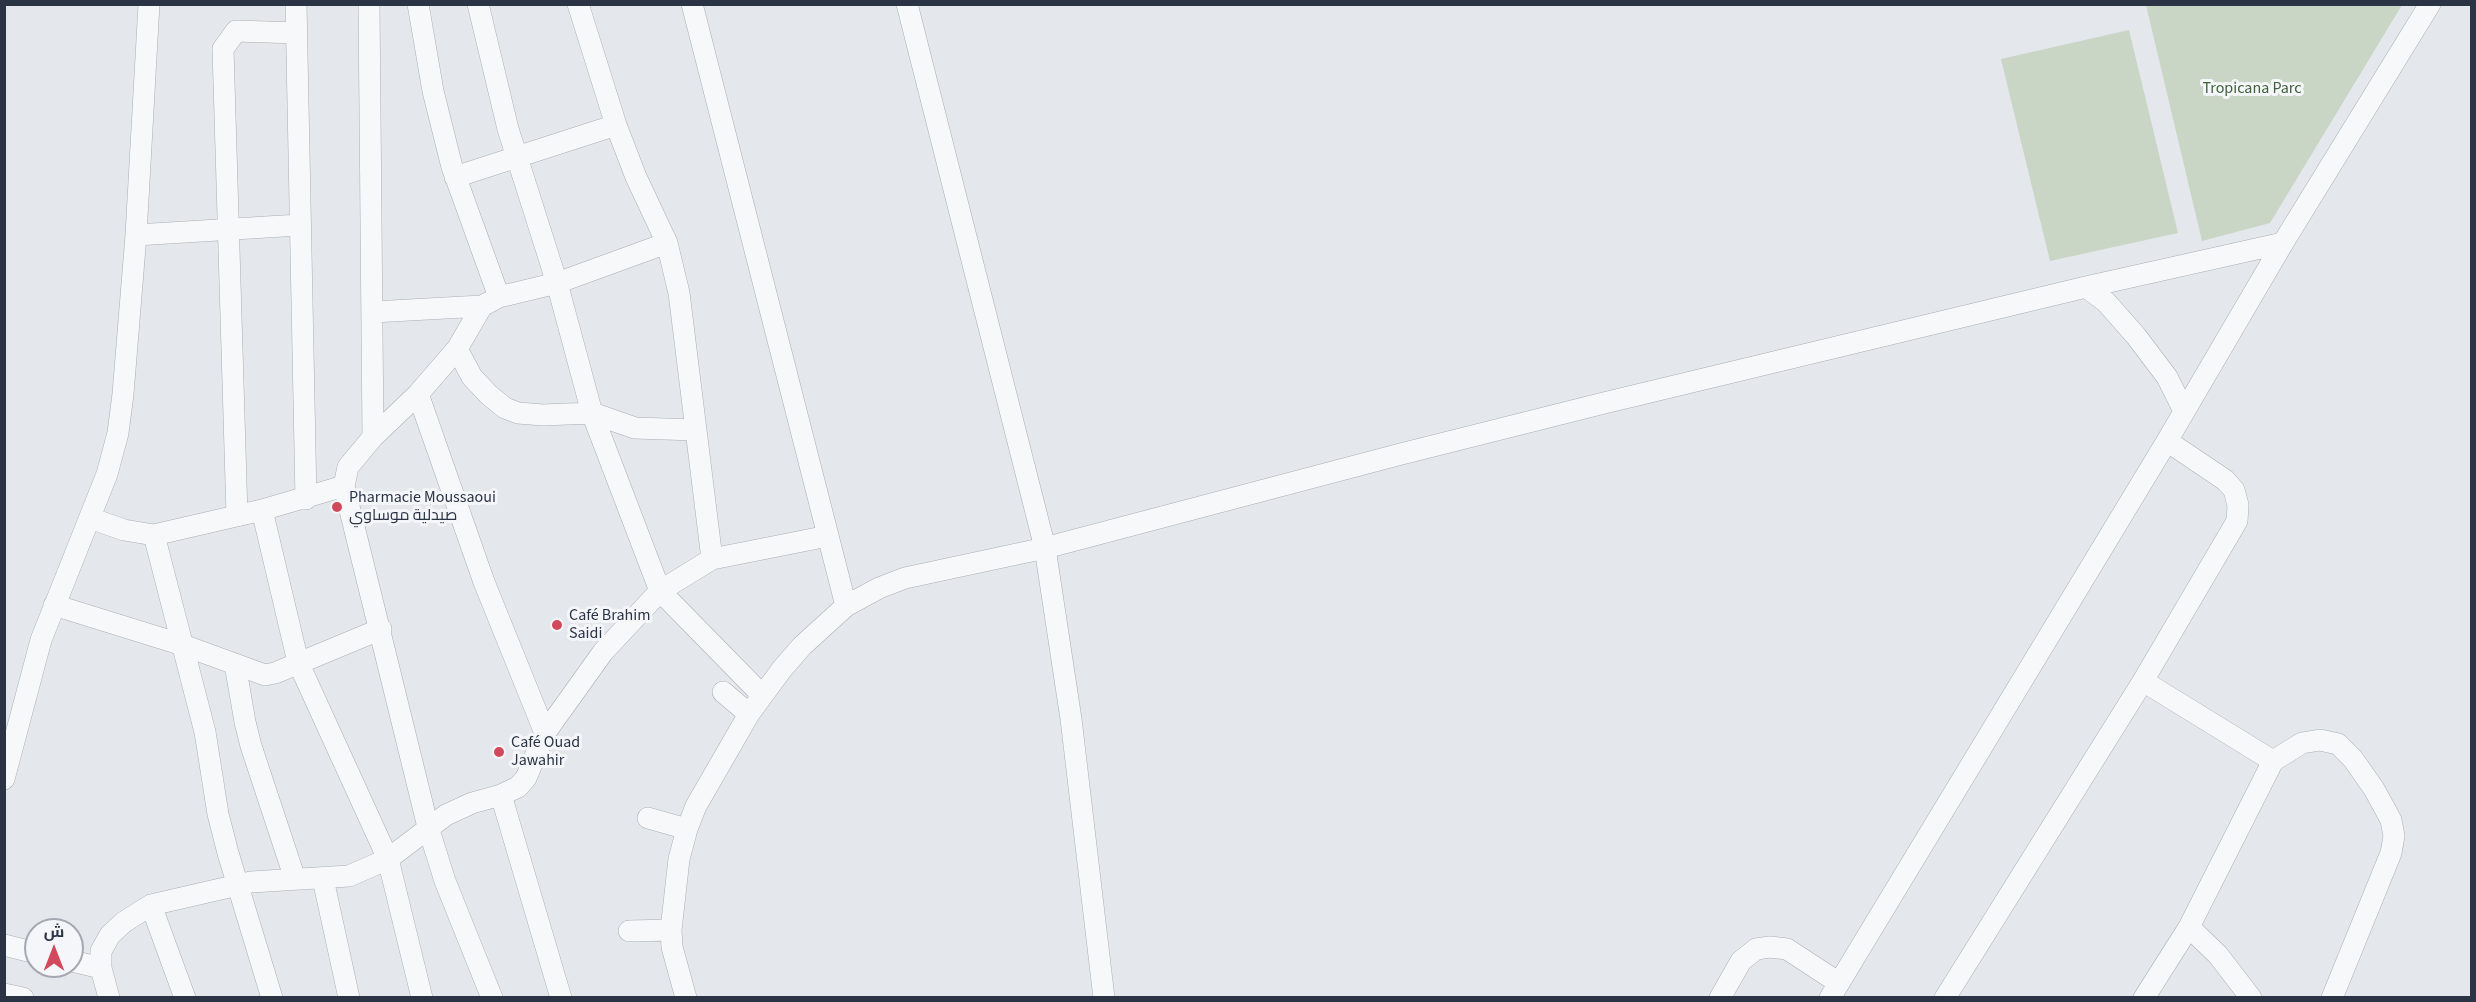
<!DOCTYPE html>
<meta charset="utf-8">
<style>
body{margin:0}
#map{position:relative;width:2476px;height:1002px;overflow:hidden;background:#e4e7ec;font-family:"Source Sans 3",Cairo,sans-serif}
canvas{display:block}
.frame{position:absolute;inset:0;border:6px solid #2b3445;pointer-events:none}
.north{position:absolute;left:24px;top:918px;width:60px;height:60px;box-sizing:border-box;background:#f4f6f9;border:2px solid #a4a8b1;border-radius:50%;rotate:0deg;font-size:16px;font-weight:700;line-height:24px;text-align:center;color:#2b3445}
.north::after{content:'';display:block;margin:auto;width:21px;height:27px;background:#d1495b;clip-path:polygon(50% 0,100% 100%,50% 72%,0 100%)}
</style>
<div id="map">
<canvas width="2476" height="1002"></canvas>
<div class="frame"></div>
<div class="north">ش</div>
</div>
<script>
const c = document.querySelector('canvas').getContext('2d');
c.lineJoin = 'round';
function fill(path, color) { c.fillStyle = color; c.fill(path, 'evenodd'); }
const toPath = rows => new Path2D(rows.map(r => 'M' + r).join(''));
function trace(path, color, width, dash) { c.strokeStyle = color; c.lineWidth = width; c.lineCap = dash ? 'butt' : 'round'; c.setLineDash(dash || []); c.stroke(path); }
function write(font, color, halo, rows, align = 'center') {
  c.font = font + ' "Source Sans 3",Cairo,sans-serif'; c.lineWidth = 6; c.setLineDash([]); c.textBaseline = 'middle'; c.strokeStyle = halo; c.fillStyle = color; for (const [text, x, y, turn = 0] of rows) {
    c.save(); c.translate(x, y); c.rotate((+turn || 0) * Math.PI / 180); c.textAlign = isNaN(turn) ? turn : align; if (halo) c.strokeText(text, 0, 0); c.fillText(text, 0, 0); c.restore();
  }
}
fill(toPath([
 [2146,5,2146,4,2402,5,2270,223,2202,241],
 [2129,30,2178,233,2050,261,2001,59]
]), '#c9d6c5');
const minor = toPath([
 [296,4,306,499],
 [369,4,373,437],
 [418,4,433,91,452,167,499,297],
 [478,4,508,129,557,283,592,413,660,591,762,695],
 [578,4,616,125,636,177,667,243],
 [692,4,846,606],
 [907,4,1045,548,1071,719,1104,998],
 [455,177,616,125],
 [136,235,299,225],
 [2086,287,2106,302,2136,336,2167,377,2183,409],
 [373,312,482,306],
 [457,349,472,377,489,395,505,408,518,413,543,415,592,413,635,428,695,430],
 [418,394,484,582,545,733],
 [262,510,298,662,388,859,422,998],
 [237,516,223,49,236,31,297,33],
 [90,518,124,530,154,535,262,510,344,486],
 [154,535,205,732,218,814,228,853,272,998],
 [54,605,183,645,265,675,275,673,381,629],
 [235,664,245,722,251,746,295,879],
 [2143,681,2273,761,2302,743,2320,740,2338,744,2353,759,2374,789,2391,820,2394,836,2391,853,2332,998],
 [723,692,749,714],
 [4,779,41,640,107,474,118,433,123,394,136,235,149,4],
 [501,795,561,998],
 [648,818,687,829],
 [323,879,349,998],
 [151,905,185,998],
 [2189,927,2218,955,2251,998],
 [629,931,671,930],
 [4,945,36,953],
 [72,961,101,968],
 [4,994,23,998],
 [109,998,101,968,101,951,110,935,124,922,151,905,251,882,349,876,388,859,446,815,472,803,501,795,518,787,526,778,545,733,603,652,660,591,712,559,828,536],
 [492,998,445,881,428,827,344,486,348,467,373,437,418,394,457,349,482,306,499,297,557,283,667,243,679,293,712,559],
 [686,998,672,947,671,930,679,859,687,829,696,806,749,714,782,669,802,646,846,606,879,588,905,578,1045,548,1401,454,1604,403,2086,287,2283,243],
 [1720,998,1741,961,1756,949,1770,947,1787,949,1839,983],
 [1830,998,2167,441,2283,243,2430,4],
 [1945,998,2143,681,2237,521,2238,505,2234,490,2225,480,2167,441],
 [2144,998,2189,927,2273,761]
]);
trace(minor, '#a9aeb7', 22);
trace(minor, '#f7f8fa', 21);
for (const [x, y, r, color] of [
 [337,507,6,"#d1495b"],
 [557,625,6,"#d1495b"],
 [499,752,6,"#d1495b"]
]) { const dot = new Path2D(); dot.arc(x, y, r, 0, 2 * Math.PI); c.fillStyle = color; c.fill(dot); trace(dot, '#f4f6f9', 2); }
write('16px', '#3f6138', '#f4f6f9', [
 ["Tropicana Parc",2252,89]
]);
write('16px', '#2b3445', '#f4f6f9', [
 ["Pharmacie Moussaoui",349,498],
 ["صيدلية موساوي",349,516],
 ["Café Brahim",569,616],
 ["Saidi",569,634],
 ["Café Ouad",511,743],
 ["Jawahir",511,761]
], 'left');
</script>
